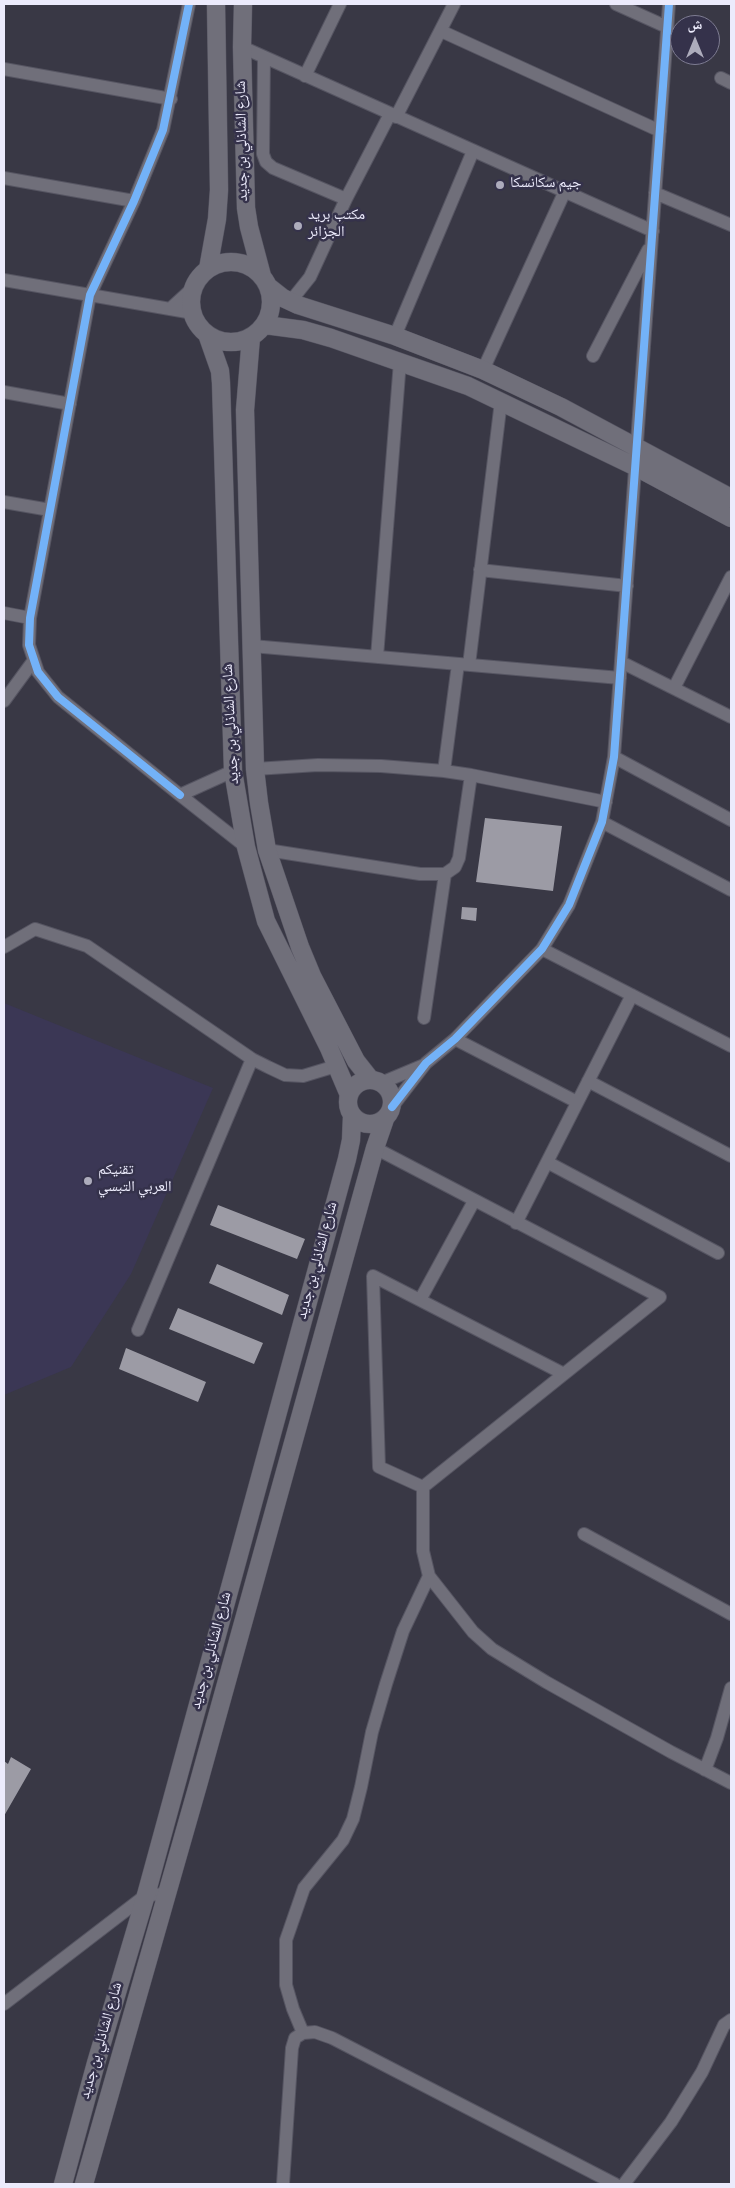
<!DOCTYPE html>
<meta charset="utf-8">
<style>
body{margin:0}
#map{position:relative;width:735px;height:2188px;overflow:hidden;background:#393845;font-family:Georgia,"Noto Naskh Arabic",serif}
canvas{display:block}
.frame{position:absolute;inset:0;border:5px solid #ecebfc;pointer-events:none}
.north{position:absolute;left:670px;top:15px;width:50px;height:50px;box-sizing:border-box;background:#35324b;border:1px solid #7e7c92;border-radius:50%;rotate:0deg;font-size:14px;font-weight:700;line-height:20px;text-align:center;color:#ecebfc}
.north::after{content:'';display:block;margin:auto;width:18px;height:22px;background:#adacbc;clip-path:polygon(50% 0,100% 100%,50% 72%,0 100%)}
</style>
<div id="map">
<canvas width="735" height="2188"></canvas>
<div class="frame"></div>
<div class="north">ش</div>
</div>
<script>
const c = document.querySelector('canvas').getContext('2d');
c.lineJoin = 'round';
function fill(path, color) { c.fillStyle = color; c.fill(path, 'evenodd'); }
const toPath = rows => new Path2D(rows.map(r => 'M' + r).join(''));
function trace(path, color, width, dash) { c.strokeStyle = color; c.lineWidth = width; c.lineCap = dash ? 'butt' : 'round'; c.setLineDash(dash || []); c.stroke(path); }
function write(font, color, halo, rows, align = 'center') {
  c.font = font + ' Georgia,"Noto Naskh Arabic",serif'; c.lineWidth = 5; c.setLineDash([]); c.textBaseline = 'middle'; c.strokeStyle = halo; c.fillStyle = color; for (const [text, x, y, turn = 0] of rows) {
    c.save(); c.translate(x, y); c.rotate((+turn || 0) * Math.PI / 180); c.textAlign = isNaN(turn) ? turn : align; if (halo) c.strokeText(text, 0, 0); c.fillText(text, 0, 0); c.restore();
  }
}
fill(toPath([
 [4,1003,213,1088,131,1274,71,1367,4,1395]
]), '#3b3755');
fill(toPath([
 [485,818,562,826,553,891,476,882],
 [462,907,477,908,476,921,461,919],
 [218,1205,305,1239,297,1259,210,1225],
 [217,1264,289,1295,282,1315,209,1283],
 [178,1308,263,1343,254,1364,169,1329],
 [126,1348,206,1382,198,1402,119,1369],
 [11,1757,31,1769,4,1816,4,1761,8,1764]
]), '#9c9ba5');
const minor = toPath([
 [616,4,667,27],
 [441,31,660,131],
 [242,47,653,231],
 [264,57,263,154,266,162,273,168,346,199],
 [4,69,171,99],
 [305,76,340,4],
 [721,78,731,83],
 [396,117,454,4],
 [4,178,134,201],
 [655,193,731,225],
 [4,280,170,309],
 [290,302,310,277,346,199,390,114],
 [193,313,170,309,194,287],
 [395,336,473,151],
 [593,356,648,250],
 [483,370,565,191],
 [4,392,70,404],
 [4,502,50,510],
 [480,570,627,586],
 [4,613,30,618],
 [252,646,620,678],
 [377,657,400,361],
 [621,662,731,717],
 [469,665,501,401],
 [674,688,731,577],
 [4,701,34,660],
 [614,757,731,820],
 [255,769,318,765,381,766,444,771,471,775,606,802],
 [233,771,180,795,246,847],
 [444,771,458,664],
 [180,795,58,697,38,672,29,645,30,618,90,295,134,201,163,130,189,4],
 [602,822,731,890],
 [267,850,420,874,445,874,455,867,459,858,471,775],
 [4,947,35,929,87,946,252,1059,268,1067,285,1075,303,1076,336,1066],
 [542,949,731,1046],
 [424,1018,445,874],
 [455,1039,577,1102],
 [588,1081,731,1156],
 [381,1083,424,1065],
 [392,1107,426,1063,455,1039,542,949,569,905,602,822,614,757,669,4],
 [375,1148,660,1297,423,1487],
 [547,1162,718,1253],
 [516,1223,632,995],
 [420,1300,474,1201],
 [138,1330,252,1059],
 [423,1487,423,1551,429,1576,473,1632,492,1649,546,1682,671,1752,731,1783],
 [423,1487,379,1467,373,1276,564,1374],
 [584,1534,731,1614],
 [705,1770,717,1738,731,1688],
 [4,2004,146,1895,167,1894],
 [303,2033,293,2009,286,1985,286,1940,304,1888,343,1840,353,1819,361,1787,372,1732,386,1684,403,1631,429,1576],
 [283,2184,292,2048,295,2038,303,2033,315,2032,332,2038,615,2184],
 [624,2184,671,2122,702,2072,724,2025,731,2020]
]);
const secondary = toPath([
 [243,4,242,47,246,208,249,227,262,276],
 '191 302a40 40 0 1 1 80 0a40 40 0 1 1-80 0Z',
 [208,269,217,219,219,190,216,4],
 [269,287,283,298,298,305,395,336,483,370,561,407,731,498],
 [265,325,303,330,331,338,468,386,636,467,731,518],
 [207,334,220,371,221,383,233,771,246,847,266,921,329,1048,349,1095],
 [251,337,245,410,255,769,259,803,267,850,300,947,312,976,356,1061,371,1080],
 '348 1102a22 22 0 1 1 44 0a22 22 0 1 1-44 0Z',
 [63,2184,96,2063,146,1895,347,1159,351,1140,352,1116],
 [84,2184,198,1785,375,1148,385,1119]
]);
trace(minor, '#565562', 14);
trace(secondary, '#565562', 19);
trace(minor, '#706f7a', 12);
trace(secondary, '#706f7a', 18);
trace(toPath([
 [180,795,58,697,38,672,29,645,30,618,90,295,134,201,163,130,189,4],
 [392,1107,426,1063,455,1039,542,949,569,905,602,822,614,757,669,4]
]), '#73b2f8', 8);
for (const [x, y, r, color] of [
 [500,185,5,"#adacbc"],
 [298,226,5,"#adacbc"],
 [88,1181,5,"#adacbc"]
]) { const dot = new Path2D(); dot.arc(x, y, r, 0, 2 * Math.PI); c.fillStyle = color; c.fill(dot); trace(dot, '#35324b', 2); }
write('15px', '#ecebfc', '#35324b', [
 ["شارع الشاذلي بن جديد",244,141,-91],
 ["شارع الشاذلي بن جديد",233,724,-93],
 ["شارع الشاذلي بن جديد",319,1261,-75],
 ["شارع الشاذلي بن جديد",213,1651,-75],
 ["شارع الشاذلي بن جديد",103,2041,-74]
]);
write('15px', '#ecebfc', '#35324b', [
 ["جيم سكانسكا",510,185],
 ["مكتب بريد",308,217],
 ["الجزائر",308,234],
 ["تقنيكم",98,1172],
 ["العربي التبسي",98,1189]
], 'left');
</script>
